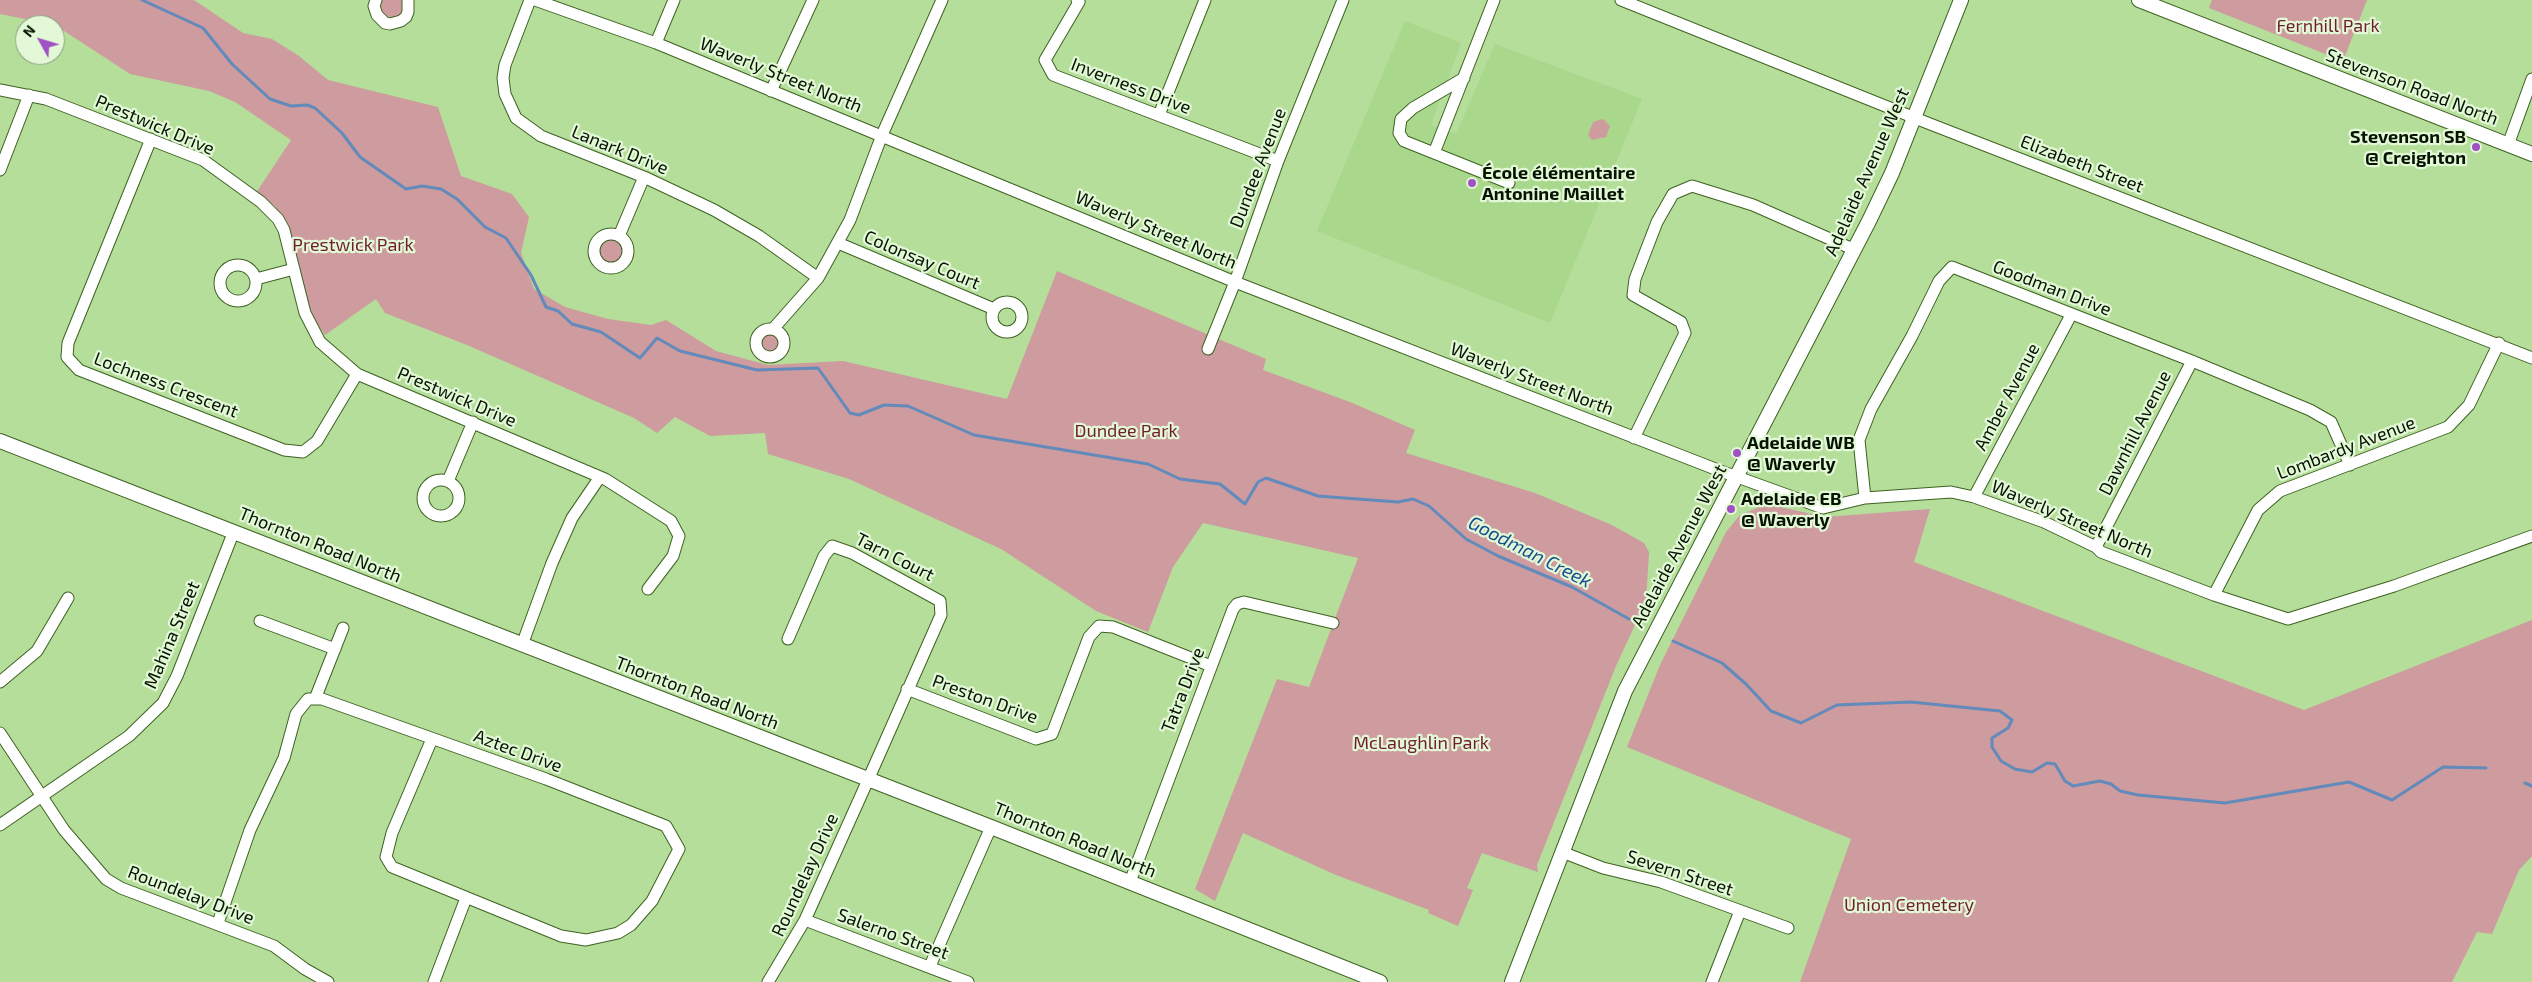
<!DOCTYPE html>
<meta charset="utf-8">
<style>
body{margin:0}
#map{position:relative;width:2532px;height:982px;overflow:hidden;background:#b4de9a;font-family:"Exo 2",sans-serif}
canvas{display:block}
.north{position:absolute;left:15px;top:15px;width:50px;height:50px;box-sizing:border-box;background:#e2f8d6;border:1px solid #8a9c80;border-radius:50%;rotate:309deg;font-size:14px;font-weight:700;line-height:20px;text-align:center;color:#051300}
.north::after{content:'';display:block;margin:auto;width:18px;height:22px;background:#a052c4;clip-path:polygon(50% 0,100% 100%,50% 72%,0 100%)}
</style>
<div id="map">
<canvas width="2532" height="982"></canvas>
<div class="north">N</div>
</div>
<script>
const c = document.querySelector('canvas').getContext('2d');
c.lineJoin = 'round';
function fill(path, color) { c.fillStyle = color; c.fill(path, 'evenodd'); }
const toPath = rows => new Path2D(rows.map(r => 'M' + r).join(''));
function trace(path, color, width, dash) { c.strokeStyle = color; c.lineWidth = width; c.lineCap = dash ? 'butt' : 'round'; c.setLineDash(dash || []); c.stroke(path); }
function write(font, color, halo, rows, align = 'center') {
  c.font = font + ' "Exo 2",sans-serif'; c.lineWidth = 4.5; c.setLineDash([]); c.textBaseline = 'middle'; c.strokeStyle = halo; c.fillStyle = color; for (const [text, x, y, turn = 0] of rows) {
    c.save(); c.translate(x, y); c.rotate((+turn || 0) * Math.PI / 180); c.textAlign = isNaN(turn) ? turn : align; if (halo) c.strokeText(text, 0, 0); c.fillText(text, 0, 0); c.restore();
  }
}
fill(toPath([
 [1405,21,1461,43,1431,125,1456,134,1495,44,1642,99,1550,323,1317,231]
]), '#a9d78c');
fill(toPath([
 [0,0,194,0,243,33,272,39,299,56,328,80,438,107,461,176,512,194,529,217,521,253,534,289,565,307,608,319,651,325,666,320,716,351,768,365,843,361,1007,399,1057,271,1266,359,1263,370,1350,402,1415,430,1406,453,1535,493,1612,525,1644,543,1649,552,1646,601,1616,666,1537,865,1538,872,1482,853,1467,888,1473,890,1458,926,1428,913,1429,910,1336,875,1243,833,1215,901,1195,889,1277,679,1309,687,1358,558,1203,523,1173,567,1148,632,1096,611,1001,549,849,479,768,454,765,433,710,436,675,417,657,433,634,418,467,345,385,313,376,299,325,335,314,319,307,299,289,226,275,206,256,193,291,140,235,102,209,91,130,74,55,25,0,14],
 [382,0,402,0,404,8,401,15,394,19,386,18,380,12],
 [2212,0,2367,0,2343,61,2209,8],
 [1603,119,1610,126,1606,137,1592,140,1588,135,1593,122],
 '598 251a13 13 0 1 1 26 0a13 13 0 1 1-26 0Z',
 '760 343a10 10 0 1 1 20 0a10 10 0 1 1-20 0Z',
 [1767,504,1825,517,1930,509,1914,562,2304,710,2532,620,2532,856,2519,870,2492,934,2477,932,2452,982,1800,982,1851,839,1627,747,1660,665,1726,532,1740,515]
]), '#ce9b9f');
trace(toPath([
 [142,0,203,28,232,64,270,99,291,106,307,105,315,108,342,133,360,157,406,189,422,186,441,189,457,199,485,227,506,238,531,275,546,307,558,311,572,324,601,332,640,358,657,338,680,351,757,370,818,368,850,413,859,415,884,405,908,406,974,435,1148,464,1180,479,1220,484,1245,504,1258,482,1266,478,1318,496,1398,502,1413,499,1429,506,1466,539,1498,556,1572,587,1629,619],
 [1673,641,1722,663,1746,684,1771,711,1801,723,1837,705,1911,702,2000,711,2012,720,2008,728,1992,738,1992,747,2001,761,2015,769,2032,772,2047,763,2055,764,2065,781,2073,786,2100,781,2111,784,2120,791,2138,795,2225,803,2349,782,2392,800,2443,767,2486,768],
 [2525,783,2532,786]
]), '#628abb', 3);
const minor = toPath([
 [376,0,374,6,377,15,385,23,390,24,401,21,406,17,408,12,408,0],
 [530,0,505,65,503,78,505,94,516,118,541,136,644,177,714,210,759,236,818,278],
 [535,0,656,43,1235,282,1718,470,1823,508,1865,498,1951,492,1974,497,2044,522,2096,547,2101,552,2214,595,2288,619,2394,586,2532,536],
 [1077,0,1079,2,1045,60,1053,75,1278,161],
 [1621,0,1925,122,2532,358],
 [656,43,674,0],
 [1464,78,1413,108,1401,119,1399,133,1404,141,1509,183],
 [0,90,46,99,203,160,261,202,278,219,284,230,305,313,320,342,357,374,605,479,671,521,679,536,673,556,648,589],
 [771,91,813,0],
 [1159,115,1205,0],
 [151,139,68,343,67,357,79,370,284,450,303,452,317,441,357,374],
 [2508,145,2532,79],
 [1434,153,1494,0],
 [0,170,29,95],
 '594 251a17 17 0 1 1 34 0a17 17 0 1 1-34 0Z',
 [619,236,644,177],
 [838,243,994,309],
 '220 283a18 18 0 1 1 36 0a18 18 0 1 1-36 0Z',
 [256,279,294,269],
 '992 317a15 15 0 1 1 30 0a15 15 0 1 1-30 0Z',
 '756 343a14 14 0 1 1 28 0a14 14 0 1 1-28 0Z',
 [773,329,818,278,850,220,882,135,942,0],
 [1208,349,1235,282,1278,161,1343,0],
 [1634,438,1685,333,1681,322,1633,295,1635,279,1657,222,1673,194,1692,186,1753,205,1855,250],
 '423 498a18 18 0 1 1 36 0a18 18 0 1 1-36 0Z',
 [448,481,473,422],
 [1974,497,2071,315],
 [1865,498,1859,440,1871,409,1912,336,1939,281,1952,267,2192,361,2310,410,2331,422,2350,465],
 [2096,547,2192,361],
 [2214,595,2258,510,2280,491,2448,427,2469,405,2499,343],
 [260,621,335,649],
 [522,645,552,563,572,518,600,477],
 [0,682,37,651,68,598],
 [907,689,1036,739,1052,734,1089,637,1099,626,1113,627,1211,666],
 [315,699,343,628],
 [0,733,64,830,106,879,121,888,274,946,305,969,328,982],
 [0,825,129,736,163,703,177,676,234,531],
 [1562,852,1603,868,1661,882,1788,928],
 [1130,882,1233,609,1237,604,1244,602,1333,623],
 [805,920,968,982],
 [218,923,250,830,284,758,296,714,308,699,322,699,546,779,666,826,679,849,652,901,631,925,618,933,586,940,561,936,392,867,386,857,392,833,432,739],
 [930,966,991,827],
 [434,982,466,898],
 [768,982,805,920,868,780,941,615,940,601,852,553,832,546,824,556,788,639],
 [1712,982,1740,911]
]);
const major = toPath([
 [2139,0,2532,154],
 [0,441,991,827,1380,982],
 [1512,982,1625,691,1869,221,1892,173,1961,0]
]);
trace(minor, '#3e6222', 13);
trace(major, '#3e6222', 16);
trace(minor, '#fff', 11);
trace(major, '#fff', 14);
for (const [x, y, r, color] of [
 [2476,147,5,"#a052c4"],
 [1472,183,5,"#a052c4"],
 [1737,453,5,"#a052c4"],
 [1731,509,5,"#a052c4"]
]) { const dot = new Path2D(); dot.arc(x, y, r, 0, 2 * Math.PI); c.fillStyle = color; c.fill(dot); trace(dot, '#e2f8d6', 2); }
write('18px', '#711d2d', '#e2f8d6', [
 ["Fernhill Park",2328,26],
 ["Prestwick Park",353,245],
 ["Dundee Park",1126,431],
 ["McLaughlin Park",1421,743],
 ["Union Cemetery",1909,905]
]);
write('18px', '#051300', '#e2f8d6', [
 ["Waverly Street North",781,75,22],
 ["Inverness Drive",1131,86,21],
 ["Stevenson Road North",2412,87,21],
 ["Prestwick Drive",155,125,23],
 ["Lanark Drive",620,150,22],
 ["Elizabeth Street",2082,164,21],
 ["Dundee Avenue",1258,168,-69],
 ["Adelaide Avenue West",1867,172,-66],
 ["Waverly Street North",1156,230,23],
 ["Colonsay Court",922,260,23],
 ["Goodman Drive",2052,288,21],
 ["Waverly Street North",1532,379,21],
 ["Lochness Crescent",166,385,21],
 ["Prestwick Drive",457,397,23],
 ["Amber Avenue",2007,397,-62],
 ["Dawnhill Avenue",2135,433,-63],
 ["Lombardy Avenue",2346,448,-21],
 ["Waverly Street North",2072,519,23],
 ["Thornton Road North",320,545,22],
 ["Adelaide Avenue West",1679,546,-62],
 ["Tarn Court",895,557,27],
 ["Mahina Street",172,635,-67],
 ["Tatra Drive",1183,690,-69],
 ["Thornton Road North",697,693,21],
 ["Preston Drive",985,699,20],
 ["Aztec Drive",518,751,20],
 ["Thornton Road North",1075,840,22],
 ["Severn Street",1680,873,18],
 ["Roundelay Drive",805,875,-65],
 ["Roundelay Drive",191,895,21],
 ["Salerno Street",893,934,20]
]);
write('bold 18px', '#051300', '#e2f8d6', [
 ["Stevenson SB",2466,137,"right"],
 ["@ Creighton",2466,158,"right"],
 ["École élémentaire",1482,173],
 ["Antonine Maillet",1482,194],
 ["Adelaide WB",1747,443],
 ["@ Waverly",1747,464],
 ["Adelaide EB",1741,499],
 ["@ Waverly",1741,520]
], 'left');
write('italic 19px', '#154e8c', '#e2f8d6', [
 ["Goodman Creek",1530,552,27]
]);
</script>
